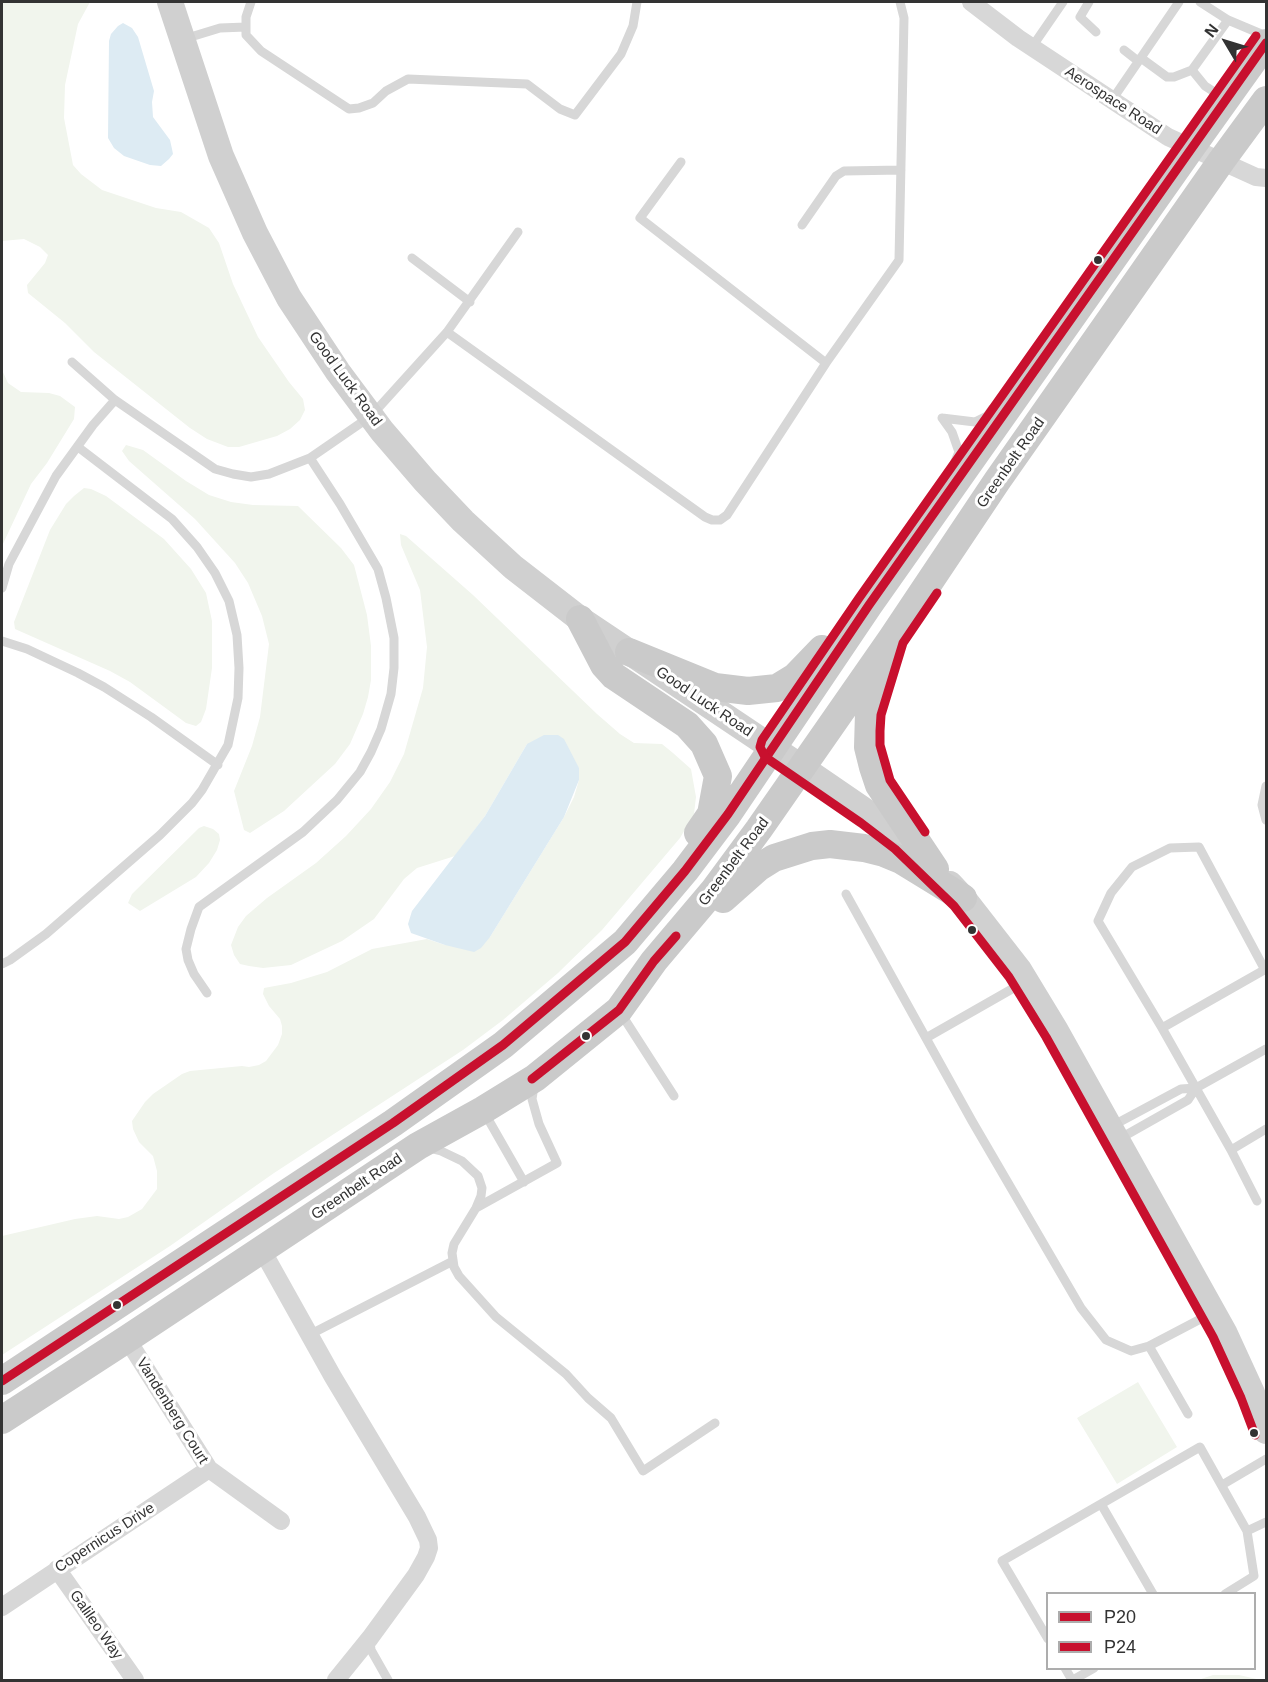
<!DOCTYPE html>
<style>
body{margin:0}
#map{position:relative;width:1268px;height:1682px;overflow:hidden;background:#fff;font-family:Arial,sans-serif}
canvas{display:block}
.frame{position:absolute;inset:0;border:3px solid #333;pointer-events:none}
.legend{position:absolute;left:1046px;top:1592px;width:210px;height:78px;box-sizing:border-box;background:#fff;border:2px solid #adadad;margin:0;padding:8px 10px;list-style:none;font-size:18px;color:#333}
.legend li{display:flex;align-items:center;gap:12px;height:30px}
.legend b{width:30px;border:2px solid #adadad}
.north{position:absolute;left:1196px;top:12px;width:60px;height:60px;-webkit-text-stroke:4px #fff;paint-order:stroke;rotate:308deg;font-size:16px;font-weight:700;line-height:24px;text-align:center;color:#333}
.north::after{content:'';display:block;margin:auto;width:21px;height:27px;background:#333;clip-path:polygon(50% 0,100% 100%,50% 72%,0 100%)}
</style>
<div id="map">
<canvas width="1268" height="1682"></canvas>
<div class="frame"></div>
<ul class="legend">
<li><b style="height:8px;background:#c8102e"></b>P20</li>
<li><b style="height:8px;background:#c8102e"></b>P24</li>
</ul>
<div class="north">N</div>
</div>
<script>
const c = document.querySelector('canvas').getContext('2d');
c.lineJoin = 'round';
function fill(path, color) { c.fillStyle = color; c.fill(path, 'evenodd'); }
const toPath = rows => new Path2D(rows.map(r => 'M' + r).join(''));
function trace(path, color, width, dash) { c.strokeStyle = color; c.lineWidth = width; c.lineCap = dash ? 'butt' : 'round'; c.setLineDash(dash || []); c.stroke(path); }
function write(font, color, halo, rows, align = 'center') {
  c.font = font + ' Arial,sans-serif'; c.lineWidth = 6; c.setLineDash([]); c.textBaseline = 'middle'; c.strokeStyle = halo; c.fillStyle = color; for (const [text, x, y, turn = 0] of rows) {
    c.save(); c.translate(x, y); c.rotate((+turn || 0) * Math.PI / 180); c.textAlign = isNaN(turn) ? turn : align; if (halo) c.strokeText(text, 0, 0); c.fillText(text, 0, 0); c.restore();
  }
}
fill(toPath([
 [2,2,90,2,78,24,65,85,64,118,73,165,81,174,102,190,156,208,181,212,209,228,219,243,233,284,258,337,289,382,303,399,305,410,300,420,290,429,277,436,239,447,228,447,207,439,190,428,94,352,65,323,28,293,27,285,45,263,48,255,40,247,24,239,2,241],
 [2,370,8,383,21,392,49,393,60,396,75,407,74,419,47,463,31,484,2,546],
 [126,445,143,450,186,481,209,495,231,502,253,505,298,506,341,548,354,565,367,615,371,646,371,680,368,697,363,714,350,744,335,764,284,811,250,833,244,830,234,791,252,746,260,717,269,644,262,616,248,583,235,563,195,519,129,461,122,451],
 [84,488,91,489,106,496,164,539,191,569,206,593,212,621,212,668,206,709,201,722,196,726,186,723,130,682,110,671,15,629,14,622,50,530,66,504,74,496],
 [400,534,406,536,473,595,597,714,620,734,634,743,662,744,673,753,691,769,696,797,694,814,680,838,602,930,558,973,503,1020,463,1050,274,1173,170,1246,2,1355,2,1236,75,1219,97,1216,119,1219,128,1217,142,1209,157,1189,157,1171,153,1156,139,1142,133,1129,132,1121,145,1102,153,1094,182,1074,190,1071,242,1066,249,1067,259,1065,266,1061,278,1045,282,1034,282,1026,280,1019,269,1006,263,994,264,988,291,983,327,972,372,949,427,939,445,945,490,937,564,817,574,797,579,780,527,744,485,816,455,856,417,868,404,879,374,919,342,941,291,965,263,968,249,966,240,964,234,955,231,945,238,927,246,916,267,898,316,863,346,836,371,809,390,782,404,754,423,688,427,647,420,590,401,545],
 [204,826,213,829,219,834,220,840,217,850,209,863,196,877,140,911,128,903,132,894,199,828],
 [1138,1382,1177,1447,1117,1484,1077,1418],
 [1213,1675,1239,1675,1261,1680,1198,1680]
]), '#f1f5ed');
fill(toPath([
 [123,23,132,28,138,37,154,91,152,102,153,117,170,140,172,149,173,154,169,159,161,166,150,165,124,156,114,148,108,138,109,41,111,34,118,26],
 [544,735,558,735,564,739,579,768,579,780,564,817,490,937,481,948,474,952,445,945,411,933,408,924,412,911,485,816,527,744]
]), '#ddebf3');
trace(toPath([
 [251,2,246,17,246,35,261,51,349,109,359,108,373,103,386,91,408,79,527,84,560,109,575,115,621,54,633,26,637,2],
 [1089,2,1080,17,1096,32],
 [1200,2,1228,20,1266,36],
 [184,39,220,28,246,27],
 [1032,47,1063,2],
 [1124,50,1138,61],
 [1141,58,1167,77,1174,77,1192,70],
 [1222,97,1205,86,1192,70,1228,20],
 [1112,100,1179,2],
 [681,162,640,218,826,363],
 [802,225,836,176,844,171,901,170],
 [412,258,470,302],
 [447,332,705,517,712,520,720,520,727,515,826,363,899,260,904,18,900,2],
 [72,362,115,400,215,469,233,474,251,477,269,474,310,458,371,416,447,332,518,232],
 [942,418,975,422,987,416,992,409],
 [942,418,952,432,959,452,954,464],
 [2,588,9,564,56,476,93,425,115,400],
 [2,641,27,649,78,673,104,687,151,717,218,765],
 [1266,786,1262,805,1266,820],
 [846,894,972,1121,1081,1308,1106,1340,1131,1351,1149,1346,1212,1313],
 [2,964,10,960,46,934,160,835,192,803,202,790,228,745,238,698,239,668,237,635,229,601,215,573,197,547,172,519,78,447],
 [1265,970,1199,847,1170,848,1132,867,1111,893,1098,921,1162,1028,1231,1150,1266,1129],
 [207,993,194,974,188,960,186,949,191,929,199,907,303,832,337,800,360,772,371,752,381,729,391,694,394,668,394,638,386,598,378,569,340,504,310,458],
 [620,1012,674,1096],
 [1162,1028,1266,969],
 [926,1038,1026,981],
 [1196,1088,1266,1049],
 [484,1112,524,1182],
 [1112,1126,1181,1089,1196,1088,1188,1100,1119,1139],
 [429,1148,441,1151,462,1161,478,1176,482,1188,481,1196,476,1208,454,1244,452,1253,454,1267,459,1276,496,1317,566,1374,588,1398,611,1418,643,1471,715,1423],
 [1231,1150,1257,1201],
 [476,1208,557,1163,539,1124,532,1099,534,1086],
 [309,1335,453,1261],
 [1149,1346,1188,1414],
 [1222,1485,1266,1459],
 [1101,1504,1153,1594],
 [1247,1531,1266,1522],
 [1048,1639,1002,1561,1200,1447,1247,1531,1254,1576,1225,1594],
 [370,1641,371,1650,388,1680],
 [1065,1668,1072,1680],
 [1073,1680,1094,1668]
]), '#d7d7d7', 9);
trace(toPath([
 [971,2,1018,38,1168,137,1256,177,1266,178],
 [262,1250,333,1377,417,1517,428,1540,429,1548,426,1557,416,1575,370,1638,336,1680],
 [127,1339,209,1469,281,1521],
 [57,1569,135,1680],
 [2,1607,209,1469]
]), '#d7d7d7', 18);
trace(toPath([
 [170,2,221,156,255,233,289,298,338,372,382,431,425,481,463,521,513,567,580,619,801,767,868,813,919,855],
 [950,884,963,898,1019,970,1056,1031,1224,1332,1252,1393,1266,1431]
]), '#d0d0d0', 26);
trace(toPath([
 [580,619,604,665,614,676,687,725,704,744,718,776,711,814,698,833],
 [629,652,715,687,748,691,777,688,795,677,822,649],
 [884,664,869,713,868,747,873,767,879,785,935,869],
 [723,899,758,868,774,858,812,846,830,844,864,848,884,853,901,860,963,898],
 [2,1381,393,1123,503,1045,625,942,685,871,728,814,869,605,1191,148,1266,43],
 [2,1420,127,1339,418,1146,483,1110,535,1078,619,1010,654,961,714,890,759,829,892,638,997,481,1222,160,1266,100]
]), '#cacaca', 28);
trace(toPath([
 [532,1079,619,1010,654,961,676,936],
 [2,1381,393,1123,503,1045,625,942,685,871,728,814,869,605,1266,43]
]), '#c8102e', 9);
trace(toPath([
 [925,832,890,780,880,745,880,731,881,715,903,643,937,593],
 [1255,1435,1241,1398,1213,1337,1046,1037,1009,977,954,906,895,849,861,823,765,757,760,747,762,740,859,598,1256,36]
]), '#c8102e', 9);
for (const [x, y, r, color] of [
 [1098,260,5,"#333"],
 [972,930,5,"#333"],
 [586,1036,5,"#333"],
 [117,1305,5,"#333"],
 [1254,1433,5,"#333"]
]) { const dot = new Path2D(); dot.arc(x, y, r, 0, 2 * Math.PI); c.fillStyle = color; c.fill(dot); trace(dot, '#fff', 2); }
write('15px', '#333', '#fff', [
 ["Aerospace Road",1113,101,33],
 ["Good Luck Road",345,379,54],
 ["Greenbelt Road",1011,463,-55],
 ["Good Luck Road",704,702,34],
 ["Greenbelt Road",734,862,-53],
 ["Greenbelt Road",357,1187,-34],
 ["Vandenberg Court",172,1411,58],
 ["Copernicus Drive",105,1538,-33],
 ["Galileo Way",96,1625,55]
]);
</script>
